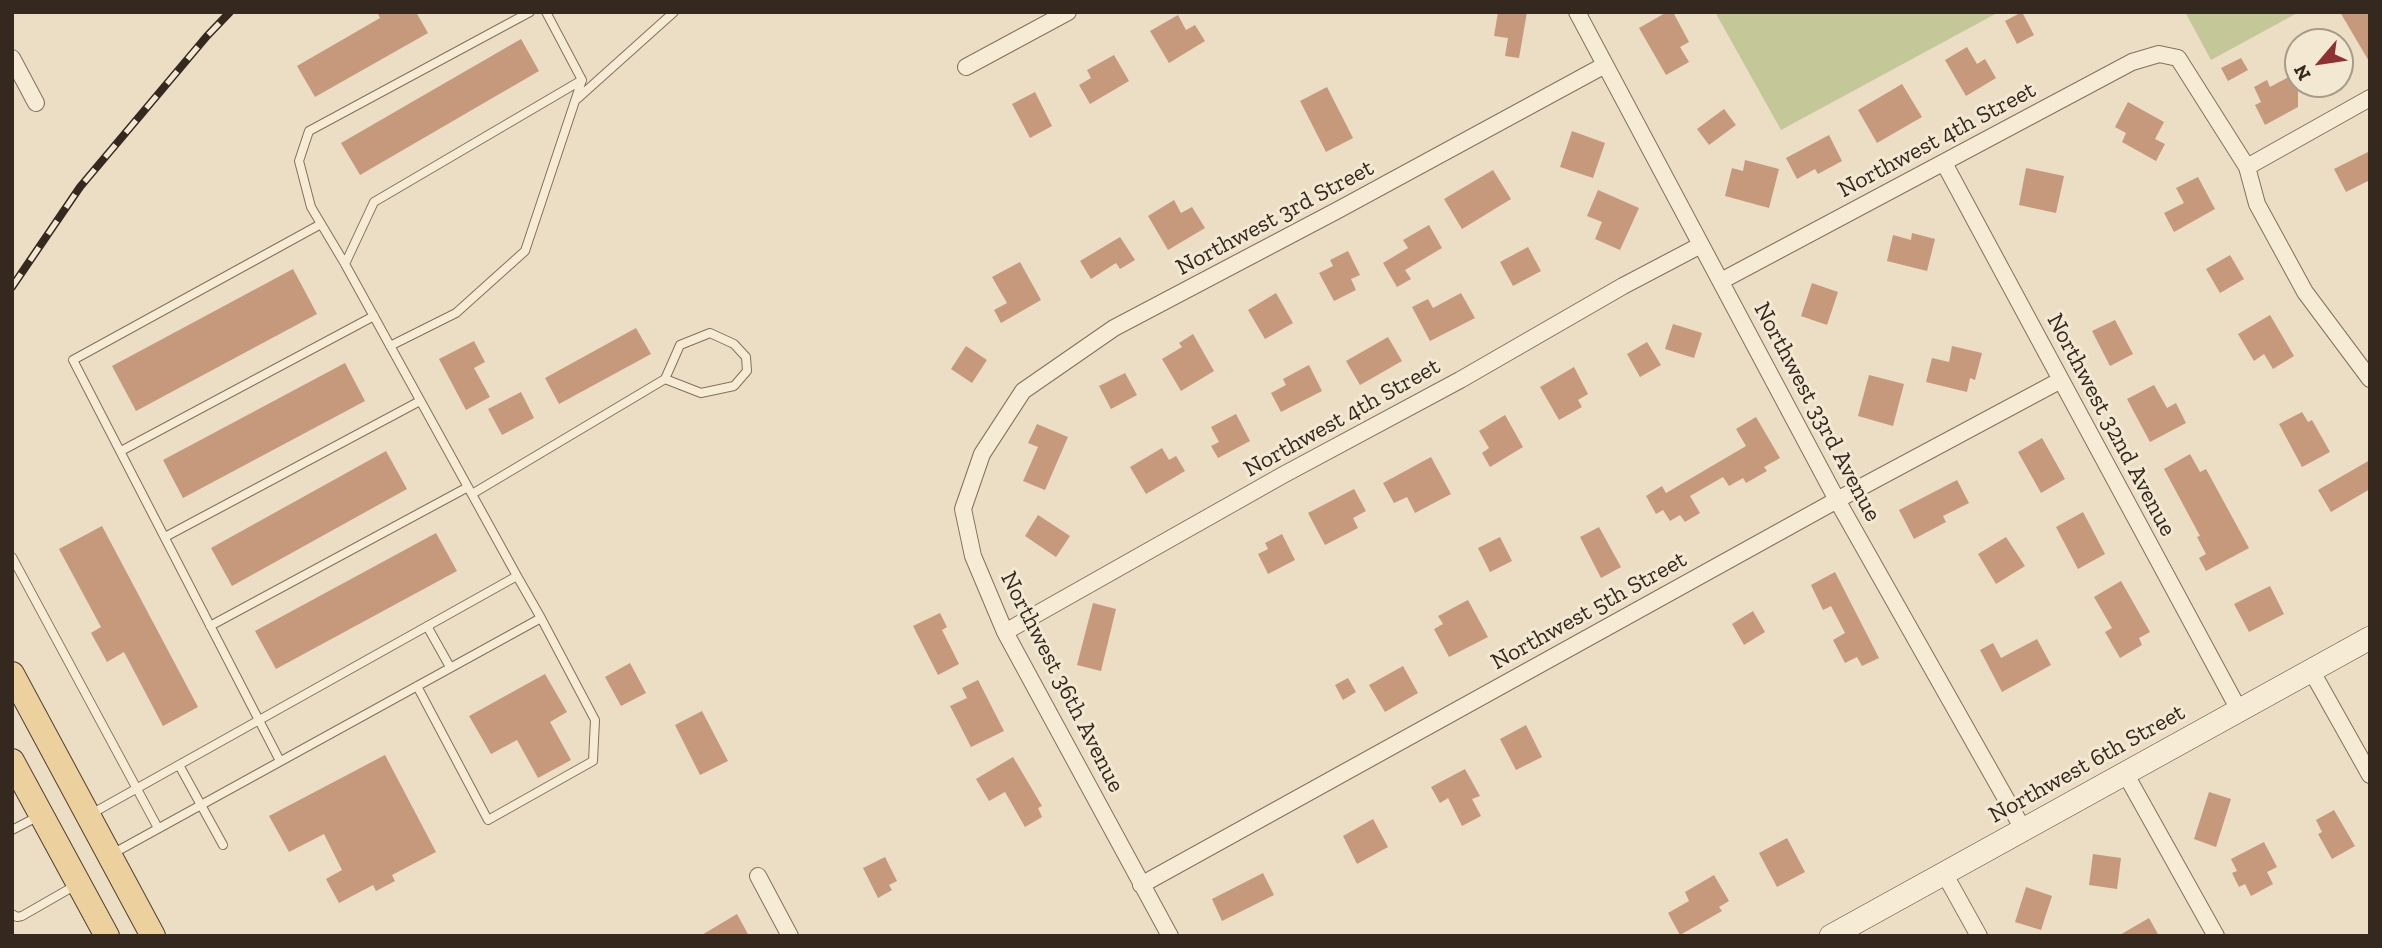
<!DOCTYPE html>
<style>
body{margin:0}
#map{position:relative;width:2382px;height:948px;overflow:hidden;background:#ebdec4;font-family:"Zilla Slab",serif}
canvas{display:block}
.frame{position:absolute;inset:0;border:14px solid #35291f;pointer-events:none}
.north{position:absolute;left:2284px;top:28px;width:70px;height:70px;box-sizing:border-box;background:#f3e9d3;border:2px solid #a79c8b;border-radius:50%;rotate:241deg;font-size:19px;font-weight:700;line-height:28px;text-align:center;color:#35291f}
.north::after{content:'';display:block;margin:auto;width:24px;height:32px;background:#8f3034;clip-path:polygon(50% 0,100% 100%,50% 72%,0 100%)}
</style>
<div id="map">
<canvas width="2382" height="948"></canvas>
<div class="frame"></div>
<div class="north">N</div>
</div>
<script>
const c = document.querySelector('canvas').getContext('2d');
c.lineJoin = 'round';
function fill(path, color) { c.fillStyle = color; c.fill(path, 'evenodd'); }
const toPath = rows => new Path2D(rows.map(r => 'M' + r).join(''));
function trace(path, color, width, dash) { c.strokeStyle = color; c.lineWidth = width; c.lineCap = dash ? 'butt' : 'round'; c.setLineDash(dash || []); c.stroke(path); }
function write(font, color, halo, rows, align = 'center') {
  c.font = font + ' "Zilla Slab",serif'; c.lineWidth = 6; c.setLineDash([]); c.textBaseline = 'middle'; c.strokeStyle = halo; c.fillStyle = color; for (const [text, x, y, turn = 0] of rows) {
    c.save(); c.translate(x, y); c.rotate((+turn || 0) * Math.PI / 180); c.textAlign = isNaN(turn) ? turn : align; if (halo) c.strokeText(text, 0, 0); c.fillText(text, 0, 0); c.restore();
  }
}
fill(toPath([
 [1715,12,1999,12,1781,130],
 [2185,12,2299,12,2211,60]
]), '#c4c899');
fill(toPath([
 [377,12,416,12,428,33,315,97,297,66,380,18],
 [1498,12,1527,12,1519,58,1505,56,1508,38,1494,36],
 [1667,12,1673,12,1689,42,1680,47,1689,62,1666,75,1639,28],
 [2022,12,2034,35,2017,44,2005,21],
 [2340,12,2370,12,2370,63],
 [1178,15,1186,30,1195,25,1205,41,1169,63,1150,31],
 [521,39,539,71,360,175,341,143],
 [1967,47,1977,64,1985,59,1996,78,1966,96,1945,60],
 [1114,55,1129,81,1090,104,1079,85,1091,78,1087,70],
 [2241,58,2248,70,2228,81,2221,68],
 [2298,72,2298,107,2265,125,2255,105,2261,102,2254,87,2267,80,2270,87],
 [1902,84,1922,117,1877,143,1858,110],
 [1327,87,1353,138,1326,152,1300,101],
 [1035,92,1052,126,1030,138,1012,104],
 [2128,102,2164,122,2155,139,2165,144,2156,161,2122,142,2126,133,2115,127],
 [1724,109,1736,125,1709,145,1697,129],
 [1572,131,1605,143,1593,178,1560,167],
 [1829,135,1842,161,1818,174,1815,169,1797,179,1786,158],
 [2370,151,2370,180,2346,192,2334,169],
 [1745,160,1779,169,1769,208,1725,196,1732,168,1743,171],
 [2026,168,2064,176,2056,213,2019,205],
 [1493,170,1511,199,1462,229,1444,199],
 [2198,177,2215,209,2174,232,2164,213,2184,203,2176,188],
 [1598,190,1639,208,1620,250,1595,239,1602,222,1587,216],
 [1174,200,1181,213,1192,207,1205,228,1168,250,1148,216],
 [1429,225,1442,248,1405,270,1411,279,1397,287,1383,263,1408,248,1403,240],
 [1912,233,1935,239,1927,271,1887,261,1893,235,1911,240],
 [1120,237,1135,260,1120,269,1116,263,1091,279,1080,261],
 [1528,247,1541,271,1513,286,1500,262],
 [1348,251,1360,275,1351,279,1356,290,1334,301,1319,273,1333,266,1330,260],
 [2230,255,2244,279,2220,293,2206,269],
 [1020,262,1041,300,1001,323,994,310,1007,303,992,277],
 [293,269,317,314,136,411,112,366],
 [1812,283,1838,292,1827,325,1801,316],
 [1276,293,1293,323,1265,339,1248,310],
 [1461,293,1475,318,1430,341,1412,307,1428,299,1433,308],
 [2270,315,2294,356,2273,369,2264,354,2254,361,2238,334],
 [2115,320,2133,354,2110,366,2092,331],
 [1673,324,1702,333,1694,358,1665,349],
 [636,328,651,354,559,404,545,378],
 [1193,334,1214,371,1181,391,1162,359,1182,347,1179,343],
 [1388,337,1402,361,1360,385,1346,361],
 [474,341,485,362,474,368,490,397,466,410,439,359],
 [1647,342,1661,365,1640,377,1627,354],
 [966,346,987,360,972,383,951,369],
 [1952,346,1982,353,1975,380,1970,378,1967,392,1926,382,1932,358,1949,362],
 [345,363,365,401,183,498,163,460],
 [1309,365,1322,391,1281,412,1271,393,1286,385,1283,379],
 [1574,367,1588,394,1578,400,1582,407,1559,420,1540,387],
 [1125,373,1137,395,1111,409,1099,386],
 [1869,375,1904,384,1893,426,1858,416],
 [2154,385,2167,408,2176,403,2186,423,2150,442,2127,399],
 [521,392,534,418,502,435,488,409],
 [2302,412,2308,422,2312,420,2330,452,2302,467,2279,424],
 [1236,414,1250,441,1218,458,1211,446,1219,442,1211,427],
 [1505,415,1523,447,1490,467,1482,453,1489,448,1479,431],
 [1756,417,1780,458,1764,467,1767,471,1746,483,1743,478,1729,486,1723,477,1690,496,1700,513,1685,522,1680,515,1670,521,1663,510,1656,514,1646,496,1662,486,1666,493,1746,446,1736,429],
 [1037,424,1068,437,1045,490,1023,481,1038,447,1028,443],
 [2042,438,2065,479,2041,493,2018,452],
 [1162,448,1169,460,1176,456,1185,471,1146,494,1130,467],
 [386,451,407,489,232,586,211,548],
 [2190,454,2200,472,2206,469,2249,548,2206,571,2199,558,2206,554,2197,537,2200,536,2164,469],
 [1431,457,1451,494,1415,513,1407,497,1394,503,1383,483],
 [2370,460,2370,489,2331,512,2318,490],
 [1957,480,1969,503,1943,516,1946,522,1914,539,1899,510],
 [1354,489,1366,511,1353,518,1358,528,1325,545,1308,513],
 [2083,512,2105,554,2078,569,2056,527],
 [1038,515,1070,536,1056,557,1025,536],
 [102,526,198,707,163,726,124,652,107,662,91,633,101,627,59,549],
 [1599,527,1621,567,1601,578,1580,537],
 [436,533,457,571,276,669,255,631],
 [1282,534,1295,560,1268,574,1258,554,1268,549,1265,543],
 [1500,537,1512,561,1490,572,1478,548],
 [2006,537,2025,566,1996,584,1978,554],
 [1835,572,1879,658,1862,666,1857,657,1845,663,1833,640,1845,633,1831,606,1823,610,1811,585],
 [2121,581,2150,632,2139,638,2142,645,2120,658,2105,632,2112,628,2094,597],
 [2270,586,2284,614,2249,632,2234,604],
 [1468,600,1488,637,1449,657,1434,629,1443,624,1438,616],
 [1093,603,1116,609,1101,671,1077,665],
 [1753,611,1765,632,1744,645,1732,624],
 [940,613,947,627,942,630,959,664,938,675,913,626],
 [2037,639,2051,665,2002,692,1980,650,1993,643,2001,658],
 [630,663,646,693,621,706,605,677],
 [1403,666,1418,693,1385,712,1369,685],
 [545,674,567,712,550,722,571,760,538,778,517,740,491,754,469,716],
 [1348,678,1356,692,1343,700,1335,685],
 [978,680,1004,731,971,747,950,706,967,698,962,688],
 [702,711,728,761,700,775,675,725],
 [1526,725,1542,757,1516,770,1500,739],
 [385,755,436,852,392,875,395,881,376,891,373,885,339,903,326,879,342,870,324,834,289,852,269,816],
 [1013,757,1042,806,1038,808,1042,817,1025,827,1005,792,989,801,976,779],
 [1465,769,1480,796,1472,799,1481,816,1462,826,1448,798,1440,803,1431,787],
 [2209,792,2231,799,2216,847,2194,839],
 [2334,810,2355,846,2332,859,2318,834,2322,832,2316,820],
 [1373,819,1388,847,1357,864,1343,836],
 [1787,838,1805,872,1777,887,1759,853],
 [2264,842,2277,867,2267,872,2273,884,2251,896,2245,884,2239,887,2232,873,2237,871,2231,859],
 [2093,854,2121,858,2117,889,2089,885],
 [885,857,897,881,889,885,892,890,878,898,863,868],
 [1263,873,1274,895,1222,921,1212,899],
 [1714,875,1729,901,1719,907,1722,911,1680,935,1668,913,1689,901,1685,892],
 [2026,887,2052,896,2041,930,2015,922],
 [737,914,749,936,700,936],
 [2149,918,2159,936,2118,936]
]), '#c6997c');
const lane = toPath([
 [577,99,674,12],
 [345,264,374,202,582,80],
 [390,346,456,313,525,251,582,80,546,12],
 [121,451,374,316],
 [472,494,665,379,701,393,734,386,747,371,746,357,734,344,710,333,680,345,665,379],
 [165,537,420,401],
 [12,557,158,828],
 [210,626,468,487],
 [427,626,450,667],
 [417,686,488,820,593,761,595,720,541,618],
 [280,761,73,360,321,224],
 [179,765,223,845],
 [91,814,517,576,345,264,311,207,299,161,309,131,530,12],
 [12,830,37,817],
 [112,854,541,618,517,576],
 [12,914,17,917,22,916,76,885]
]);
const street = toPath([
 [1577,12,1837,500,2023,829],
 [12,58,36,103],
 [966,67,1068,12],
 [1944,163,2239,710],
 [2247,167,2370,98],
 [1721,281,2132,62,2159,54,2178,58,2247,167,2257,204,2305,292,2370,379],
 [1005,632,1283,475,1460,380,1623,286,1701,245],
 [2311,670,2370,775],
 [2125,773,2216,936],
 [1944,873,1979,936],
 [758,876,790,936],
 [1141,885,1837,500,2061,380],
 [1170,936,1005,632,973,556,963,509,982,454,1023,391,1114,328,1338,210,1605,65]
]);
const secondary = toPath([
 [1831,936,2370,638]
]);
const primary = toPath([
 [12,674,153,936],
 [12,761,107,936]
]);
trace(lane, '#84705c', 10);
trace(street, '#84705c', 18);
trace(secondary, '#66513f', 24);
trace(primary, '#523f30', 26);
trace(lane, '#f6ecd6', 8);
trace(street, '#f6ecd6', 16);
trace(secondary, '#f6ecd6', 23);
trace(primary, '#ecd19e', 24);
const rail = toPath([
 [12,287,80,187,207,36,230,12]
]);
trace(rail, '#35291f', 8);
trace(rail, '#f3e9d3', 5, [16]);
write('24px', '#35291f', '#f3e9d3', [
 ["Northwest 4th Street",1937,140,-28],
 ["Northwest 3rd Street",1275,218,-28],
 ["Northwest 33rd Avenue",1817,412,62],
 ["Northwest 4th Street",1342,418,-29],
 ["Northwest 32nd Avenue",2111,425,62],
 ["Northwest 5th Street",1589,611,-29],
 ["Northwest 36th Avenue",1062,682,63],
 ["Northwest 6th Street",2087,764,-29]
]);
</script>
